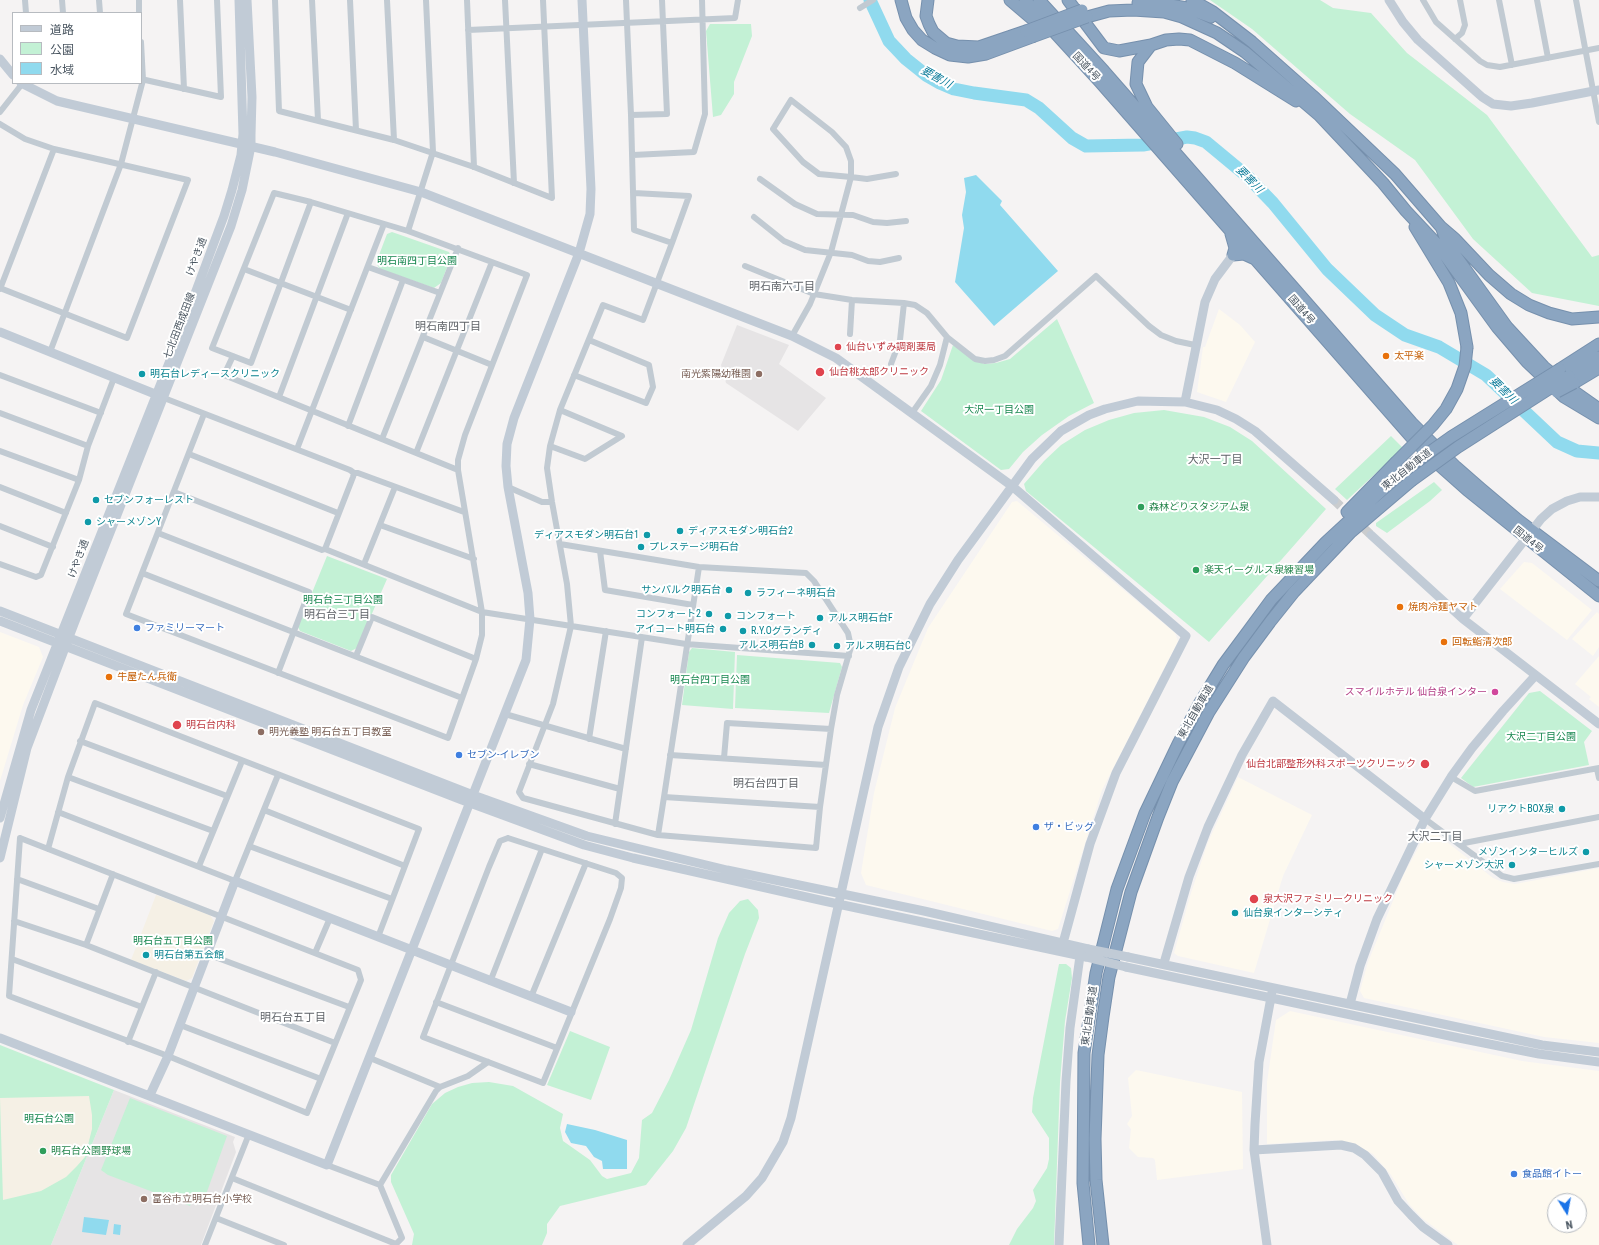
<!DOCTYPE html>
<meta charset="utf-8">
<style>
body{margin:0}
#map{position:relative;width:1599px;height:1245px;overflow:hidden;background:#f5f3f3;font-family:"Roboto Condensed","Noto Sans JP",sans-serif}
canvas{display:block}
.legend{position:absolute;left:12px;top:12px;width:130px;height:72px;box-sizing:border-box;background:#fff;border:1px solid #b7bbc0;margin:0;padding:5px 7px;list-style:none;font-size:12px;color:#4a5661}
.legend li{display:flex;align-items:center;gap:8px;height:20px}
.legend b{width:20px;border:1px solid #b7bbc0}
.north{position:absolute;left:1547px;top:1193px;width:40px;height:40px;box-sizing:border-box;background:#fff;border:1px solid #b7bbc0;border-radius:50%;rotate:169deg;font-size:11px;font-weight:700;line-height:16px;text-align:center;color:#4a5661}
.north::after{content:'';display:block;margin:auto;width:14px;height:18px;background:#1a73e8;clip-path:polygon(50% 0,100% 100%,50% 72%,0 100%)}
</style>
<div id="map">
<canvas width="1599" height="1245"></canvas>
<ul class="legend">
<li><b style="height:5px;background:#c1cbd6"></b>道路</li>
<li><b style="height:11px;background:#c3f1d5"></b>公園</li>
<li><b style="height:11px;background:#90daee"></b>水域</li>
</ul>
<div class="north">N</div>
</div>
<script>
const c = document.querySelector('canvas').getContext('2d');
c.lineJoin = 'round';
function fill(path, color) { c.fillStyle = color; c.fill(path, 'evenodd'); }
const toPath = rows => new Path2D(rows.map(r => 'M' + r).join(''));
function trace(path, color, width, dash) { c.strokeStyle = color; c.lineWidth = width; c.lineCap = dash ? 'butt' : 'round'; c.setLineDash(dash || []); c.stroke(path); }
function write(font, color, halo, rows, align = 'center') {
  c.font = font + ' "Roboto Condensed","Noto Sans JP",sans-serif'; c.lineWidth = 4; c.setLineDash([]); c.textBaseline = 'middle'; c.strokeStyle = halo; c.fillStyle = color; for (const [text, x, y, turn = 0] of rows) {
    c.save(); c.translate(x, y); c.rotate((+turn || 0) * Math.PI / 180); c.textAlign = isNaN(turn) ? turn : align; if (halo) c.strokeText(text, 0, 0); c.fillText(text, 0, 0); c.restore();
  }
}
fill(toPath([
 [1219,309,1240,325,1255,342,1226,402,1197,392,1203,347,1205,347],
 [1017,501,1175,633,1178,641,1102,790,1058,929,1052,931,866,885,861,873,874,793,895,708,928,628,1012,502],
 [1524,562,1532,563,1592,610,1567,640,1500,589],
 [1597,612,1599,614,1599,647,1593,656,1572,639],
 [0,632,39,647,43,657,23,705,0,781],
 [1599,656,1599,707,1589,699,1591,697,1575,684],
 [1238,777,1312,815,1283,876,1254,973,1178,956,1174,953,1191,893,1208,842],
 [1429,828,1493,878,1503,882,1515,884,1599,868,1599,1043,1544,1037,1364,998,1360,991,1368,962,1404,874],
 [1290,1011,1522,1061,1599,1071,1599,1245,1458,1245,1422,1218,1409,1204,1391,1175,1373,1154,1354,1144,1334,1140,1267,1144,1267,1082,1276,1020],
 [1555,1201,1579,1201,1579,1225,1555,1225],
 [1136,1070,1242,1092,1243,1169,1157,1180,1155,1160,1153,1158,1138,1157,1129,1148,1131,1129,1127,1124,1132,1116,1128,1078]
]), '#fdf9ef');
fill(toPath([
 [737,325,789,345,779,364,826,398,798,431,726,383,721,365],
 [114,1090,235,1137,233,1142,236,1152,201,1245,51,1245]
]), '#e6e4e5');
fill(toPath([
 [1210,0,1320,0,1333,8,1371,13,1407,53,1487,115,1592,257,1599,255,1599,306,1532,293,1473,239,1415,160,1350,114,1252,29],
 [710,24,751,24,752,36,734,82,734,94,721,115,713,117,706,31],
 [392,232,449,252,451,257,441,283,434,288,380,269,376,263,387,234],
 [1057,319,1094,403,1069,416,1042,435,1023,452,1009,469,1001,470,921,411,941,380,953,345,984,364,996,363,1010,359],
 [1164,410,1204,417,1230,427,1252,441,1326,509,1209,642,1026,491,1024,484,1044,461,1061,445,1085,430,1109,420,1134,413],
 [1391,436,1403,448,1347,500,1335,489],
 [1434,482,1442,490,1430,501,1387,533,1376,526,1376,523],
 [327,556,387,579,357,648,351,651,300,631,298,627],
 [692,648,735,652,733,709,682,705,689,652],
 [737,655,840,663,842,667,829,713,735,708],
 [1540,691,1592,731,1584,742,1589,765,1473,787,1461,778,1529,693],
 [748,899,758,910,759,918,745,954,686,1128,673,1151,646,1185,560,1206,547,1224,547,1233,542,1245,412,1245,414,1234,391,1182,391,1175,432,1104,445,1093,458,1087,472,1083,489,1082,513,1086,563,1114,560,1128,563,1141,590,1160,602,1176,607,1179,631,1173,639,1158,642,1120,652,1113,669,1080,691,1030,718,938,729,913,740,901],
 [1059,964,1066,964,1071,968,1072,978,1065,1021,1060,1082,1054,1245,1009,1245,1017,1229,1033,1208,1036,1201,1033,1190,1047,1168,1049,1159,1049,1138,1032,1112,1033,1098],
 [570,1031,610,1047,591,1100,547,1085],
 [0,1045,114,1090,51,1245,0,1245],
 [130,1098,227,1136,204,1200,194,1196,190,1206,108,1175,101,1170]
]), '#c3f1d5');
fill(toPath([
 [156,895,210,915,214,921,192,978,186,981,131,960],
 [89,1096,92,1115,92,1129,85,1157,77,1166,66,1177,41,1191,3,1200,0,1098]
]), '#f5f0e5');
fill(toPath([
 [976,175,1002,201,1000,205,1058,271,994,326,955,282,964,228,962,215,966,192,964,178],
 [567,1124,595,1130,627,1140,627,1169,603,1169,602,1161,594,1157,586,1146,571,1143,565,1132],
 [84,1217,109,1220,106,1235,82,1232],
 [114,1224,121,1225,120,1235,113,1234]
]), '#90daee');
trace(toPath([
 [870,0,889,41,906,59,926,75,940,83,954,89,974,93,1026,100,1039,108,1072,138,1086,146,1143,145,1187,137,1195,138,1206,142,1247,176,1273,203,1327,269,1375,315,1405,335,1439,347,1486,375,1557,442,1577,451,1599,453]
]), '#90daee', 13);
trace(toPath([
 [1334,500,1371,535]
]), '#caccce', 9, [9, 4.5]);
const highway = toPath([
 [901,0,906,18,913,30,922,40,935,48,950,55,968,57,986,54,1032,37],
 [928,0,926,16,929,24,933,32,946,43,957,46,979,47,1026,31],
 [1010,0,1037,23],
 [1025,0,1100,82,1411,437,1440,466,1467,490,1599,596],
 [1039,0,1104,71,1412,423,1456,467,1480,488,1518,520,1599,581],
 [1068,0,1104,48,1119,51,1151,45],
 [1192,0,1213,12,1252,42,1313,96,1395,174,1441,227,1455,239,1489,275,1511,294,1529,305,1549,313,1572,319,1599,317],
 [1138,3,1165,4,1187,8,1211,17],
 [1087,17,1109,11,1133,10,1164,12,1182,17,1217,33,1245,52,1319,115,1383,183,1406,211,1436,243,1497,327,1527,362,1564,397,1599,418],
 [1177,144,1147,107,1136,84,1138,62,1151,45,1166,40,1179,39,1190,40,1235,63,1296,101],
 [1415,227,1449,283,1461,313,1467,347],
 [1442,229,1448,245,1507,327,1544,367,1575,392,1599,409],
 [1231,234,1235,248,1233,255,1244,254,1255,259],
 [1560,369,1599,344],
 [1569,376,1599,357],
 [1574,383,1599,368],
 [1347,512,1395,463],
 [1089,1245,1083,1183,1084,1053,1096,973,1117,889,1145,813,1178,744,1198,706,1223,665,1249,630,1271,600,1326,542,1403,471],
 [1103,1245,1096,1180,1095,1139,1098,1055,1103,1017,1109,977,1131,892,1158,817,1172,782,1209,712,1244,657,1270,622,1294,592,1351,532,1411,481]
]);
trace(highway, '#7690ad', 13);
trace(toPath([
 [25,0,26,13],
 [62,0,63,13],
 [99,0,100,13],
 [139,0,139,13],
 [180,0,184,89],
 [275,0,279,111,394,140,474,167,552,198,543,0],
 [312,0,318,120],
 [350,0,356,130],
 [387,0,394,140],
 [467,0,474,167],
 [505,0,514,183],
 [1423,0,1436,22,1480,61,1487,65,1500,67,1599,48],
 [1499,0,1512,65],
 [1537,0,1548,58],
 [1576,0,1599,122],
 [860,8,873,0],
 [468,30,735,18,738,0],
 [1455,39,1462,33,1465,25,1460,0],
 [141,79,221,97,217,0],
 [0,112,22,84],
 [631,115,667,114,662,0],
 [0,124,25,139,54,149,188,180,127,338,0,288],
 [633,155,694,152,705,114,702,0],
 [760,179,795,204,817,214,853,215,873,222,887,223,906,221],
 [634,193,689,196,672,243],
 [754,217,784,241,805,250,852,255,868,261,880,262,899,258],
 [408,231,433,152,426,0],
 [745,266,814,294,852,300,904,303,915,305,927,313,947,337,975,359,985,361,994,360,1005,356,1096,276,1149,326,1161,335,1176,341,1195,345],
 [368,267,440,293],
 [244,269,351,310],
 [0,289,54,149],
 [850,334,852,300],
 [792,336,810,304,831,252,851,177,851,161,846,147,832,132,791,100,773,129,803,162,819,174,851,177,867,179,896,174],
 [423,337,492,365],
 [50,352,121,164,143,80,141,42],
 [233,356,224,375,458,470],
 [891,364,900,340,904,303],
 [0,375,101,413],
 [574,375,646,403,653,387,649,365,589,340],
 [279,397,348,213],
 [164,398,350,470,354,473,353,477,325,549,482,612,686,644,849,656],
 [0,413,88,446],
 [912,413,931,386,940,365,947,337],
 [204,414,126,614,448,738,476,659,482,635,482,612,458,470,458,460,465,435,527,275,408,231,311,202,274,193,212,348,251,363,311,202],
 [348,426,403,280],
 [382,439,458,248],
 [550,446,585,459,622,436,560,410],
 [297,449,384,224],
 [0,451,79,480],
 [416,453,492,262],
 [189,454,338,513],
 [354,473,358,473,464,512],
 [0,487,66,513],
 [508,487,542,502,552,502],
 [174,492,322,550,325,549],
 [380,525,474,559],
 [0,526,53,547],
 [158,533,309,592,278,673],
 [560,544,699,567,806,573,814,581,848,633,851,647,837,695,831,729,820,807,816,848,658,835,523,798,519,792,553,704,571,626,567,584,552,502,547,468,550,446,560,410,603,305,643,320,672,243,634,230,631,115,626,0],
 [600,551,605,590,693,605],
 [0,564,36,577,41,575,79,480,88,446,114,378],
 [364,564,395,487],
 [699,567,664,797,820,807],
 [142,573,462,698],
 [356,656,372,617,476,659],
 [505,714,626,749],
 [589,739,606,631],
 [80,741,227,796],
 [670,755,826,765],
 [724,758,727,723,831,729],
 [529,764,620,789],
 [1597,769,1599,778],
 [68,777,213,831],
 [1451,777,1475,791,1599,768],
 [264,810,405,866],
 [58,812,235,881,278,775],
 [1425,819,1502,876,1514,879,1599,864],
 [615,824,642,637],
 [658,835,664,797],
 [20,838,358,970,361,980,307,1113,168,1056,9,996,20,838],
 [508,838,616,873,622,878,621,888,610,919,543,1083,423,1037,489,867,500,841,508,838],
 [1459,844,1599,817],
 [249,846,392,899],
 [48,849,68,777,95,703,419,829,378,937],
 [199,866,242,761],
 [17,879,99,909],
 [14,921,86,945,335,1043],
 [86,945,113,874],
 [315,953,330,918],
 [207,954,349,1007],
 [12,959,142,1007],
 [490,982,542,849],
 [531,997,586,863],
 [436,1002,557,1048],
 [180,1025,321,1079],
 [128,1042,156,972],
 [370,1058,440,1087],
 [327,1165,380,1185,402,1238,395,1245],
 [232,1178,396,1244],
 [380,1185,436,1091,440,1087,468,1076,488,1062],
 [216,1218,284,1245],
 [205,1245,249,1134]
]), '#c1cad2', 6);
trace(toPath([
 [1389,0,1403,22,1418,40,1482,97,1493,104,1511,106,1532,103,1599,90],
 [0,59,13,75],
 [21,83,57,101,275,152,421,192,792,336,836,358,1012,486,1186,636,1116,773,1090,844,1063,943],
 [0,332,155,394],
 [1185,402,1205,302,1215,279,1233,255],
 [1371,535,1463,619,1599,724],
 [0,611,473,795,587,836,727,870,924,911,1088,949],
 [1463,619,1541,519,1552,509,1567,501,1580,497,1599,497],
 [0,621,462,800,584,845,633,858,824,901,1086,957],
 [0,818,31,710,169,363,224,216,232,190,241,155,243,134,239,0],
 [0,858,27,748,74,624,231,226,242,190,251,146,251,135,252,97,247,0],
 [1128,957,1542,1045,1599,1052],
 [1164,963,1189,877,1208,827,1242,755,1273,701,1425,819],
 [1126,967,1459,1038,1539,1054,1599,1062],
 [1350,1004,1360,966,1377,919,1425,819,1451,777,1472,748,1503,711,1535,676],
 [0,1038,327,1165,526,660,530,619,528,593,508,487,506,466,507,444,514,418,579,253,590,214,591,189,582,0],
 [150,1095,168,1056,235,881,571,1012],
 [1254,1150,1341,1145,1354,1148,1365,1155,1382,1172,1398,1201,1411,1215,1423,1227,1448,1245],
 [687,1245,746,1196,762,1178,783,1142,791,1118,878,727,899,667,930,604,958,560,1032,459,1061,431,1089,415,1105,409,1138,401,1185,402,1217,410,1236,419,1255,431,1334,500],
 [1059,1245,1066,1081,1070,1028,1080,956],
 [1267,1245,1254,1150,1255,1124,1259,1062,1272,992]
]), '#c1cbd6', 9);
trace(highway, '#8ba5c1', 11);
const highwayBridge = toPath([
 [1026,31,1082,10],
 [1032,37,1087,17],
 [1557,392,1574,383],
 [1395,463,1433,425,1446,409,1457,389,1465,366,1467,347],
 [1403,471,1451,437,1560,369],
 [1411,481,1458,447,1569,376]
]);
trace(highwayBridge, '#7690ad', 13, []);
trace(toPath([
 [1088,949,1128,957],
 [1086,957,1126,967]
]), '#c1cbd6', 9);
trace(highwayBridge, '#8ba5c1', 11);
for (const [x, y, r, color] of [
 [838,347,4,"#e0444e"],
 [1386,356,4,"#e8710a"],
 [820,372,5,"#e0444e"],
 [142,374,4,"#0f9aa8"],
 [759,374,4,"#8d6e63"],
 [96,500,4,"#0f9aa8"],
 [1141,507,4,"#2e9e5b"],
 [88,522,4,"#0f9aa8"],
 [680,531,4,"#0f9aa8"],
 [647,535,4,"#0f9aa8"],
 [641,547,4,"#0f9aa8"],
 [1196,570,4,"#2e9e5b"],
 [729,590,4,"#0f9aa8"],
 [748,593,4,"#0f9aa8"],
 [1400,607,4,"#e8710a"],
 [709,614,4,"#0f9aa8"],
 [728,616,4,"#0f9aa8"],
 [820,618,4,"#0f9aa8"],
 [137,628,4,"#3f7fe0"],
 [723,629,4,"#0f9aa8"],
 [743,631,4,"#0f9aa8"],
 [1444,642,4,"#e8710a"],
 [812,645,4,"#0f9aa8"],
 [837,646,4,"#0f9aa8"],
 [109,677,4,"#e8710a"],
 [1495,692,4,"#d1479c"],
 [177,725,5,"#e0444e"],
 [261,732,4,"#8d6e63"],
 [459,755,4,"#3f7fe0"],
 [1425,764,5,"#e0444e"],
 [1562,809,4,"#0f9aa8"],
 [1036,827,4,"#3f7fe0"],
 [1586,852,4,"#0f9aa8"],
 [1512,865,4,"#0f9aa8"],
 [1254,899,5,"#e0444e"],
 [1235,913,4,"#0f9aa8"],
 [146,955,4,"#0f9aa8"],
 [43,1151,4,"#2e9e5b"],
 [1514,1174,4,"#3f7fe0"],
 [144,1199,4,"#8d6e63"]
]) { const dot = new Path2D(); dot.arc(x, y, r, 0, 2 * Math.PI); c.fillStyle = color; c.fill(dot); trace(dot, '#fff', 1.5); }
write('10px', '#4a5661', '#fff', [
 ["国道4号",1086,67,47],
 ["けやき通",197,257,-69],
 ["国道4号",1301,310,49],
 ["七北田西成田線",180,326,-69],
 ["東北自動車道",1407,470,-38],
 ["国道4号",1528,540,39],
 ["けやき通",79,559,-69],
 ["東北自動車道",1196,712,-60],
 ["東北自動車道",1090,1016,-82]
]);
write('10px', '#17864f', '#fff', [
 ["明石南四丁目公園",417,261],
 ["大沢一丁目公園",999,410],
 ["明石台三丁目公園",343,600],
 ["明石台四丁目公園",710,680],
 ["大沢二丁目公園",1541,737],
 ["明石台五丁目公園",173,941],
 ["明石台公園",49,1119]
]);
write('10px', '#be3a42', '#fff', [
 ["仙台いずみ調剤薬局",846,347],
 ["仙台桃太郎クリニック",829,372],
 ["明石台内科",186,725],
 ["仙台北部整形外科スポーツクリニック",1416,764,"right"],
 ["泉大沢ファミリークリニック",1263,899]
], 'left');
write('10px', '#c56008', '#fff', [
 ["太平楽",1394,356],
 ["焼肉冷麺ヤマト",1408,607],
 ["回転鮨清次郎",1452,642],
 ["牛屋たん兵衛",117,677]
], 'left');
write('10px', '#0d838f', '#fff', [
 ["明石台レディースクリニック",150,374],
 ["セブンフォーレスト",104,500],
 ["シャーメゾンY",96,522],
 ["ディアスモダン明石台2",688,531],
 ["ディアスモダン明石台1",639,535,"right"],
 ["プレステージ明石台",649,547],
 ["サンパルク明石台",721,590,"right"],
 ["ラフィーネ明石台",756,593],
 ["コンフォート2",701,614,"right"],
 ["コンフォート",736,616],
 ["アルス明石台F",828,618],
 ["アイコート明石台",715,629,"right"],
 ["R.Y.Oグランディ",751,631],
 ["アルス明石台B",804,645,"right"],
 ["アルス明石台C",845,646],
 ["リアクトBOX泉",1554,809,"right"],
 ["メゾンインターヒルズ",1578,852,"right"],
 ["シャーメゾン大沢",1504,865,"right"],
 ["仙台泉インターシティ",1243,913],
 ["明石台第五会館",154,955]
], 'left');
write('10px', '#785e54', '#fff', [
 ["南光紫陽幼稚園",751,374,"right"],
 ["明光義塾 明石台五丁目教室",269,732],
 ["富谷市立明石台小学校",152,1199]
], 'left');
write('10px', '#27864d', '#fff', [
 ["森林どりスタジアム泉",1149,507],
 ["楽天イーグルス泉練習場",1204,570],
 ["明石台公園野球場",51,1151]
], 'left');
write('10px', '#366cbe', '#fff', [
 ["ファミリーマート",145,628],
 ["セブン-イレブン",467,755],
 ["ザ・ビッグ",1044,827],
 ["食品館イトー",1522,1174]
], 'left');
write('10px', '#b23c85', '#fff', [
 ["スマイルホテル 仙台泉インター",1487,692]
], 'right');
write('italic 11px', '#0c7c9b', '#fff', [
 ["要害川",936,78,29],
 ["要害川",1249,180,45],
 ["要害川",1503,391,44]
]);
write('11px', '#5f6368', '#fff', [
 ["明石南六丁目",782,287],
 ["明石南四丁目",448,327],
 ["大沢一丁目",1215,460],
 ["明石台三丁目",337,615],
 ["明石台四丁目",766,784],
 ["大沢二丁目",1435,837],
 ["明石台五丁目",293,1018]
]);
</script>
